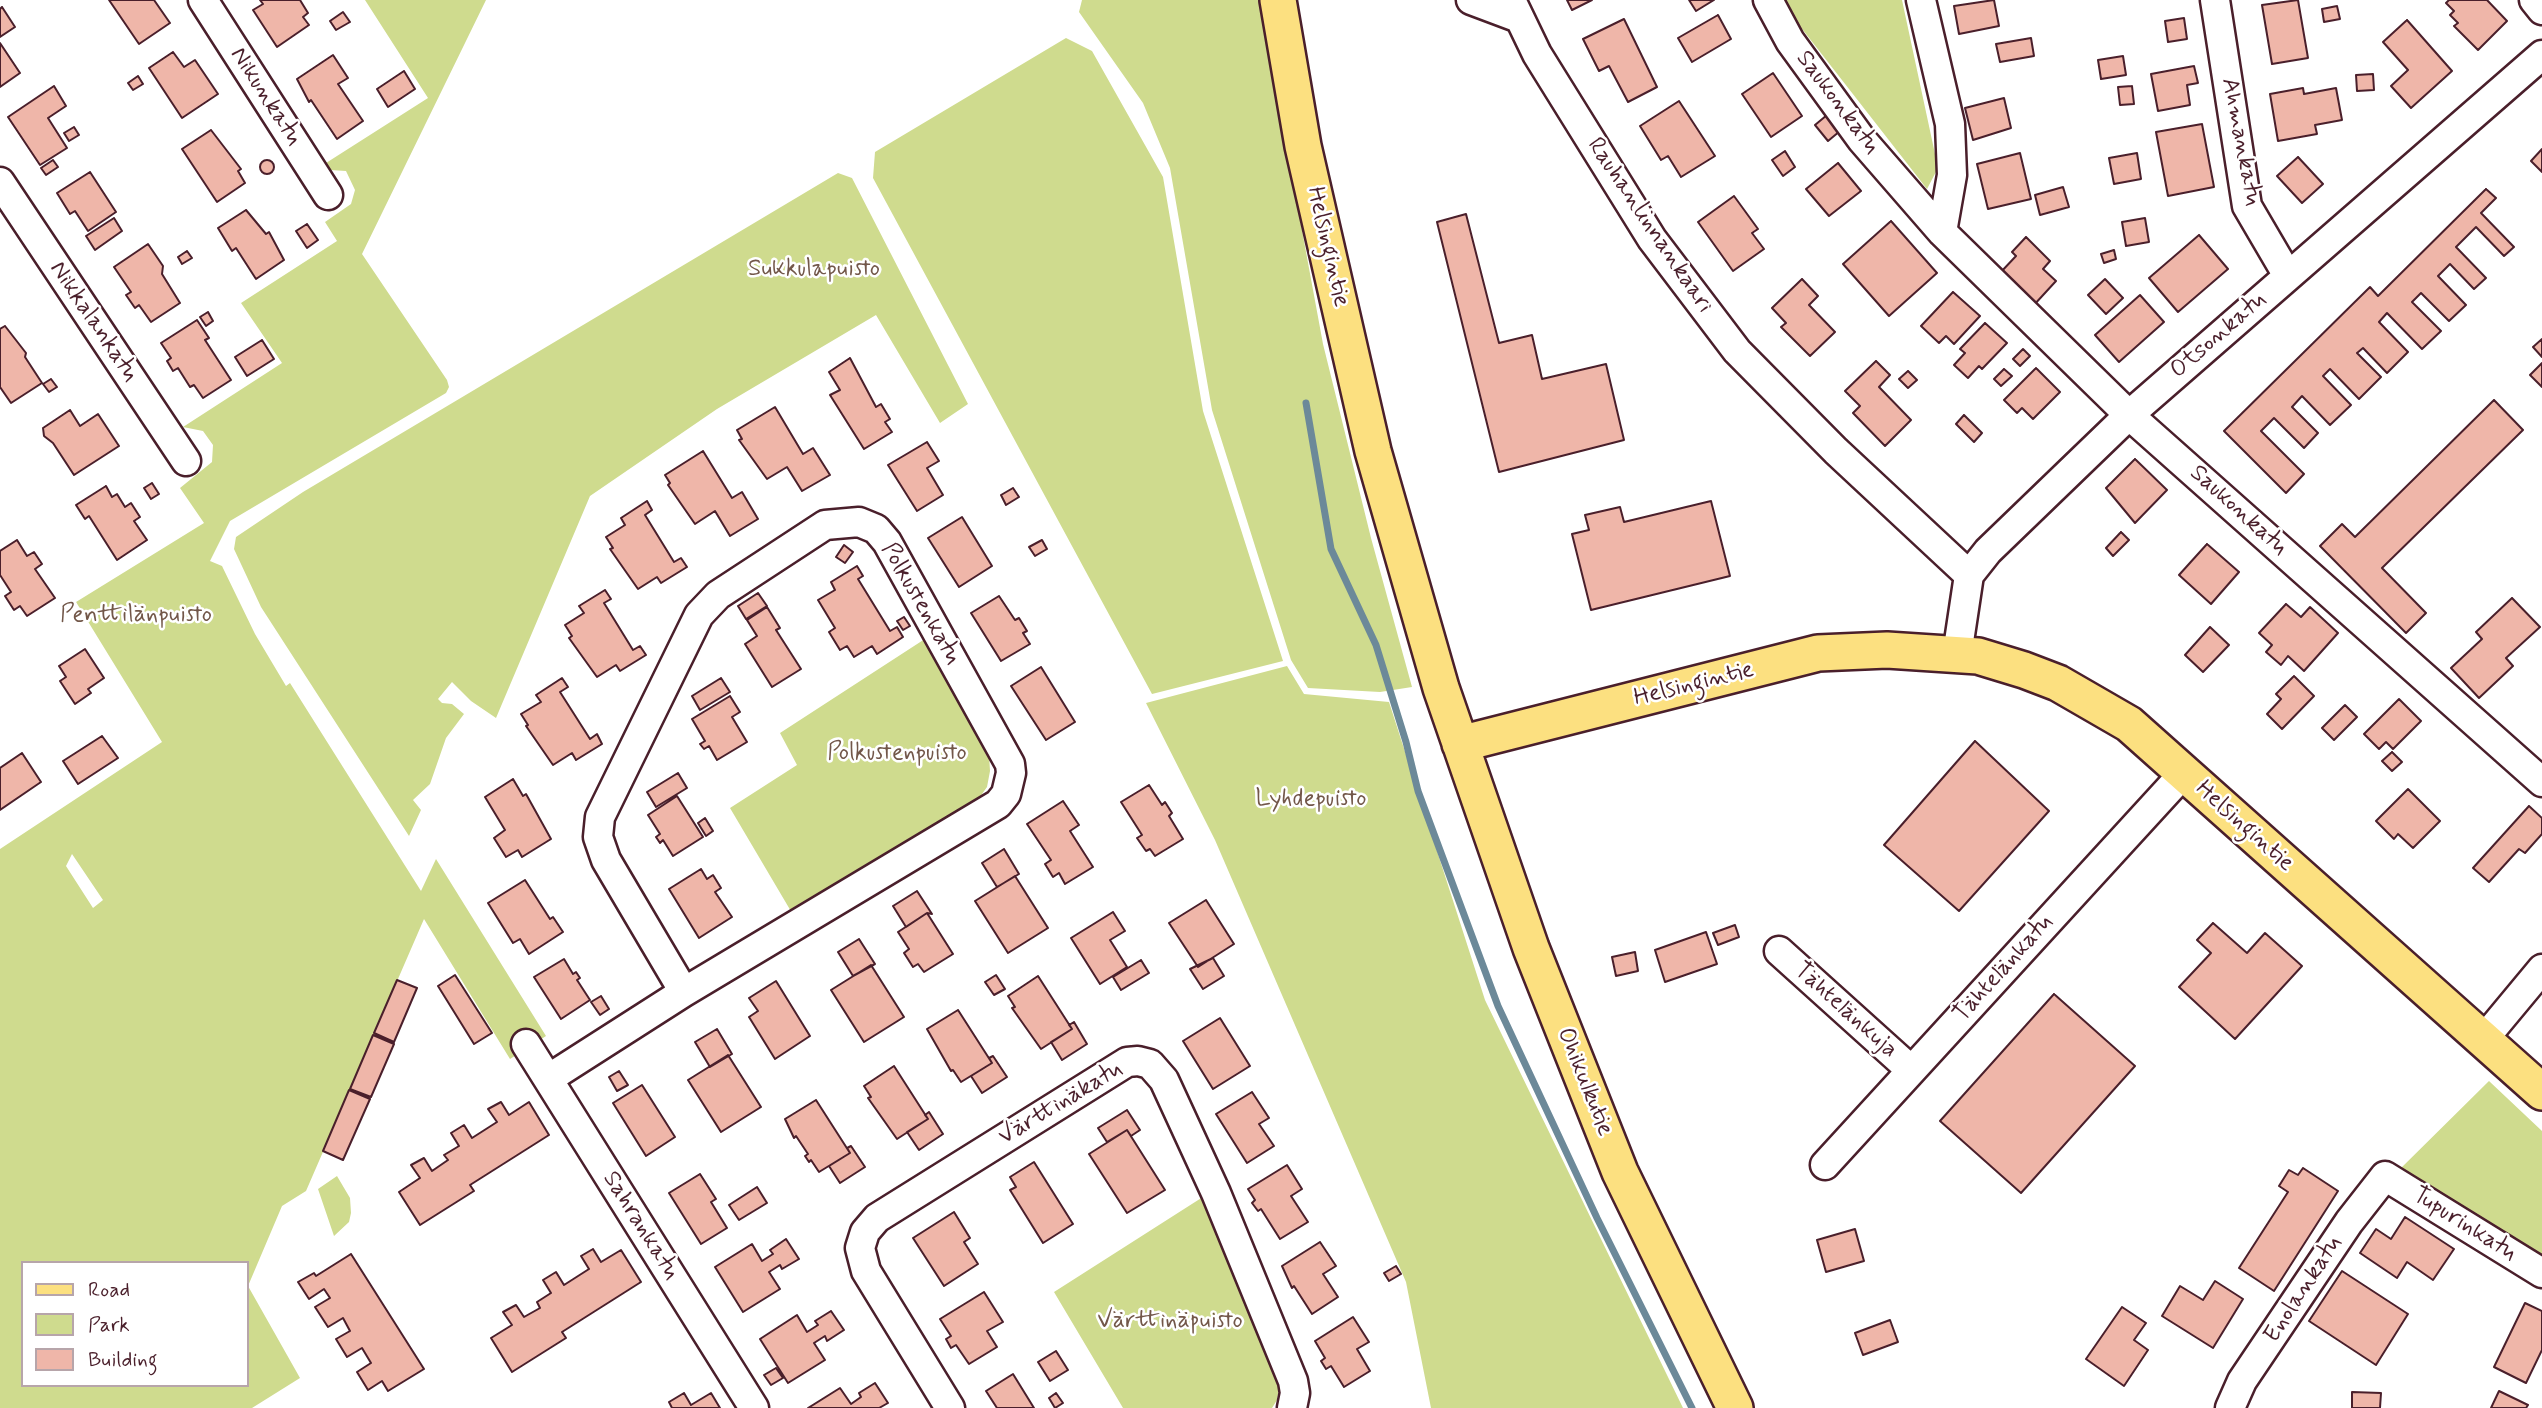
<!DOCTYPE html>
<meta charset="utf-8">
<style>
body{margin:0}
#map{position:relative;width:2542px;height:1408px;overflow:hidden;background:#fff;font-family:Mynerve,sans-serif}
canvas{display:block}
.legend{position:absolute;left:21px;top:1261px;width:228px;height:126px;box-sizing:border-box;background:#fff;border:2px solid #b7a5aa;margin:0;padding:9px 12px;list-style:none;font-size:21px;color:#4a1f2b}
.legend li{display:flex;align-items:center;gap:14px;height:35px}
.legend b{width:35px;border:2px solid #b7a5aa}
</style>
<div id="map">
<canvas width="2542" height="1408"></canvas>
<ul class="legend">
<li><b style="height:9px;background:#fce080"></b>Road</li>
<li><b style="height:19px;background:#cfdb8e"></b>Park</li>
<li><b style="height:19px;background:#efb6a9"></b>Building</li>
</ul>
</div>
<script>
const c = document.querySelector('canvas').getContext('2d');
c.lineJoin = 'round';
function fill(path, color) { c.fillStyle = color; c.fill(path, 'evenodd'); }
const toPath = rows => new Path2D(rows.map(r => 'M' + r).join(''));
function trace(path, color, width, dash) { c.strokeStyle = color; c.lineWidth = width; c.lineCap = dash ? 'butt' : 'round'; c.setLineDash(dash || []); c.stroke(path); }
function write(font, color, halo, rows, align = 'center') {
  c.font = font + ' Mynerve,sans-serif'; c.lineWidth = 5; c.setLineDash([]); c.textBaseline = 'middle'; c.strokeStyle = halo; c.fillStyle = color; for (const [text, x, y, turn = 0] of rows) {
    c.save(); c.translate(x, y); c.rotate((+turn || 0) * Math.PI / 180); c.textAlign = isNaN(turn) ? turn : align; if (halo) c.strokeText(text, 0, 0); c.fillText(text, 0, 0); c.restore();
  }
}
fill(toPath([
 [365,0,486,0,362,254,447,380,449,387,446,393,230,521,210,561,222,566,255,634,286,686,290,683,421,891,436,859,546,1036,510,1059,424,919,306,1191,282,1206,248,1286,300,1378,252,1408,0,1408,0,849,162,742,76,602,204,523,180,488,212,462,213,445,203,431,183,427,282,363,241,303,337,241,325,222,351,204,355,190,346,171,330,170,326,163,428,98],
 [72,854,103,900,93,908,66,866],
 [23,1263,247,1263,247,1385,23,1385],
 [1082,0,1262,0,1270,57,1323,344,1371,538,1412,687,1380,692,1308,688,1291,660,1212,410,1170,168,1143,103,1079,12],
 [1785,0,1902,0,1938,168,1927,189,1799,25],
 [1066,38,1092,51,1163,177,1203,411,1283,661,1152,694,873,178,875,152],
 [838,173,852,178,968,404,940,423,876,315,717,409,590,496,496,718,471,701,452,682,438,699,442,703,452,704,464,714,446,738,430,784,413,800,421,810,409,836,261,607,234,549,236,537,303,492],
 [931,635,989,755,990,771,987,787,977,801,792,913,730,808,797,765,780,733],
 [1287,666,1304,694,1389,702,1485,1000,1683,1408,1431,1408,1406,1282,1215,840,1146,703],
 [2489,1081,2542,1131,2542,1263,2399,1170],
 [337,1176,350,1198,351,1213,349,1222,334,1236,318,1189],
 [1206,1195,1281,1377,1277,1400,1272,1408,1123,1408,1054,1292]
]), '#cfdb8e');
trace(toPath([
 [1306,403,1331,549,1376,645,1406,742,1418,791,1498,1006,1597,1218,1692,1408]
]), '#6c8999', 7);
const building = toPath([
 [109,0,154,0,170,23,139,44,109,0],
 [260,0,300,0,308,13,303,17,309,25,277,47,253,10,263,4,260,0],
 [1567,0,1592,0,1572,10,1567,0],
 [1689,0,1714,0,1696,11,1689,0],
 [1994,0,1999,26,1959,34,1954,6,1994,0],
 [2298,0,2308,58,2272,64,2262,5,2298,0],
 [2449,0,2487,0,2507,21,2478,50,2454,26,2458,23,2450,15,2454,11,2446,3,2449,0],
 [2337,6,2340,19,2324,22,2322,9,2337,6],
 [2,7,15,27,0,37,0,9,2,7],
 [343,12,350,22,336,30,330,21,343,12],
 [1718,15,1731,39,1692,62,1678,38,1718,15],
 [2184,18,2187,39,2168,42,2165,21,2184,18],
 [1624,19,1657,87,1628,102,1609,66,1599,71,1583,39,1624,19],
 [2407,20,2452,71,2411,108,2391,86,2408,70,2383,42,2407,20],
 [2031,38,2034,56,2000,62,1996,44,2031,38],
 [0,43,20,73,0,87,0,43],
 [173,52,184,67,195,60,218,94,182,118,149,68,173,52],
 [333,55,348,78,338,84,363,121,337,139,311,100,309,102,297,79,333,55],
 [2123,56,2126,75,2101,79,2098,60,2123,56],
 [2194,66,2198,83,2187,85,2190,105,2158,111,2151,74,2194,66],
 [404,71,415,89,388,107,377,89,404,71],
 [1773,73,1802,116,1771,137,1742,94,1773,73],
 [2373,74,2374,90,2357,91,2356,75,2373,74],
 [138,76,143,84,133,90,128,83,138,76],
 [54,86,66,106,48,118,67,148,40,165,8,117,54,86],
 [2132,86,2134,104,2120,105,2118,87,2132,86],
 [2303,88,2304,94,2336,88,2342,120,2315,125,2317,134,2278,141,2270,94,2303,88],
 [2004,98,2011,128,1973,140,1965,108,2004,98],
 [1679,101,1715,156,1681,177,1668,156,1661,160,1640,126,1679,101],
 [1827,115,1840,131,1828,141,1815,125,1827,115],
 [2202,124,2214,187,2168,196,2156,132,2202,124],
 [74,127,79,135,69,141,64,133,74,127],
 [211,130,241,169,238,171,245,183,217,202,182,149,211,130],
 [2542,149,2542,172,2531,161,2542,149],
 [1785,151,1795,167,1783,176,1772,160,1785,151],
 [2020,153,2031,199,1988,209,1977,164,2020,153],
 [2137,153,2141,179,2114,184,2109,158,2137,153],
 [2298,157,2323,184,2302,203,2277,176,2298,157],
 [53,160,58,167,46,175,41,168,53,160],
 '260 167a7 7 0 1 1 14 0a7 7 0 1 1-14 0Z',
 [1838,163,1861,191,1829,216,1806,189,1838,163],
 [90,172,116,212,88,231,75,211,70,214,57,193,90,172],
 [2063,187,2069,207,2040,215,2035,195,2063,187],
 [2486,189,2496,198,2481,213,2514,247,2504,256,2476,227,2456,247,2486,278,2474,289,2450,264,2438,276,2466,305,2449,321,2421,293,2412,302,2441,331,2422,349,2387,313,2379,322,2408,352,2387,373,2363,348,2357,353,2381,377,2359,399,2330,369,2323,376,2351,405,2330,425,2302,396,2292,407,2318,433,2304,448,2274,418,2261,431,2304,474,2286,493,2224,431,2370,287,2378,296,2486,189],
 [1734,196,1758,229,1752,233,1764,249,1733,271,1698,222,1734,196],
 [246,210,266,234,269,232,284,260,256,279,236,248,232,251,218,228,246,210],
 [1466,214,1499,343,1532,335,1542,379,1606,364,1624,440,1499,472,1437,222,1466,214],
 [114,218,122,231,95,250,86,236,114,218],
 [2145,218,2149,242,2126,246,2122,222,2145,218],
 [1891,221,1937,273,1889,316,1843,264,1891,221],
 [307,224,318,240,307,248,296,231,307,224],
 [2199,235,2228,269,2178,312,2149,278,2199,235],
 [2026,237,2050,261,2043,269,2056,281,2033,306,2000,273,2016,256,2012,252,2026,237],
 [148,244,163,266,162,274,180,303,151,322,139,305,135,308,126,295,131,292,114,267,148,244],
 [2114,250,2116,259,2104,263,2101,254,2114,250],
 [187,251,192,258,182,264,178,257,187,251],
 [1802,279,1818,296,1809,305,1835,332,1810,356,1781,327,1786,323,1772,308,1802,279],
 [2105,279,2123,298,2106,314,2088,295,2105,279],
 [1953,292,1980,316,1954,344,1946,336,1939,343,1921,326,1953,292],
 [2140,295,2164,322,2119,362,2095,335,2140,295],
 [208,312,213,321,206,326,200,317,208,312],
 [197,320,209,338,205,340,231,380,203,398,194,385,190,387,178,368,173,371,167,361,171,358,161,343,197,320],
 [1985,323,2007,343,1982,369,1979,366,1968,378,1954,365,1965,353,1960,349,1985,323],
 [5,326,26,353,25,357,42,383,11,403,0,387,0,329,5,326],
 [2542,339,2542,357,2533,347,2542,339],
 [262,340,274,359,247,376,235,357,262,340],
 [2023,349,2030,356,2020,366,2013,359,2023,349],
 [850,358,876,407,881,404,890,419,885,422,892,432,864,449,830,395,840,390,829,372,850,358],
 [1876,361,1890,375,1879,387,1911,420,1885,446,1853,413,1860,406,1845,391,1876,361],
 [2542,363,2542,387,2530,375,2542,363],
 [2036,368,2060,392,2033,419,2022,408,2017,413,2004,400,2036,368],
 [2004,369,2012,376,2001,386,1994,379,2004,369],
 [1908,371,1917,380,1908,388,1899,379,1908,371],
 [51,379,57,387,49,392,43,384,51,379],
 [2494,400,2523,430,2382,568,2426,613,2406,633,2320,546,2342,524,2355,537,2494,400],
 [775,407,803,454,813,448,830,475,802,491,787,467,767,479,739,440,742,439,737,430,775,407],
 [70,410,80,426,98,414,119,446,74,475,53,443,44,436,43,428,70,410],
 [1964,415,1982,433,1974,442,1956,424,1964,415],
 [927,442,939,461,927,468,943,495,917,511,888,465,927,442],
 [703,451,732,498,742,492,758,519,730,536,715,511,695,524,668,485,670,483,665,475,703,451],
 [2135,459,2167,490,2135,523,2106,488,2135,459],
 [152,483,159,494,151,499,144,488,152,483],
 [106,486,112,497,117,494,125,507,131,503,140,517,134,521,147,540,117,560,89,516,85,519,76,505,106,486],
 [1013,488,1019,497,1006,505,1001,495,1013,488],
 [647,501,652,510,645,515,674,562,681,558,687,567,661,583,657,577,638,589,610,549,613,548,606,537,625,525,621,518,647,501],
 [1711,501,1730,576,1591,610,1572,534,1589,530,1585,515,1620,507,1624,522,1711,501],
 [962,517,992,566,959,587,928,538,962,517],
 [2121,532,2129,540,2113,556,2106,548,2121,532],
 [17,540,27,556,34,552,42,564,35,569,55,598,27,616,20,606,14,610,5,596,11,592,0,575,0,551,17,540],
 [1042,540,1047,549,1035,556,1029,547,1042,540],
 [2207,544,2239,572,2211,604,2179,575,2207,544],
 [844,545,853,552,845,563,836,557,844,545],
 [857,566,863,576,858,579,890,631,897,627,903,637,877,654,872,646,854,657,847,646,840,650,829,632,835,628,818,600,835,590,831,582,857,566],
 [605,590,611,599,604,603,633,650,640,646,646,655,620,671,616,665,597,677,569,638,572,636,565,625,584,613,579,606,605,590],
 [758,593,767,606,746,619,738,606,758,593],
 [999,596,1015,620,1019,618,1027,631,1023,633,1030,644,1001,661,971,613,999,596],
 [2512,598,2540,627,2506,658,2513,666,2479,698,2451,668,2482,639,2476,632,2512,598],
 [2286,604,2301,617,2310,607,2338,633,2304,671,2288,656,2281,665,2266,652,2272,645,2259,633,2286,604],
 [767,607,780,628,776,630,801,669,772,687,745,644,757,636,747,620,767,607],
 [904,617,910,626,903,630,897,621,904,617],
 [2210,627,2229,645,2203,672,2185,655,2210,627],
 [85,649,104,678,88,689,91,693,75,704,60,681,66,677,59,666,85,649],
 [1041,667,1075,722,1046,740,1011,686,1041,667],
 [2294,676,2314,696,2282,729,2267,714,2281,699,2276,694,2294,676],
 [562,678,568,687,560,692,590,739,597,734,602,744,576,760,572,753,553,765,526,726,528,725,521,714,541,702,536,695,562,678],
 [721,678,730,692,700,710,692,696,721,678],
 [730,696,740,712,732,717,747,742,717,760,709,746,704,749,700,744,705,741,692,719,730,696],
 [2399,699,2421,721,2393,749,2386,742,2379,749,2364,734,2399,699],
 [2345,705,2357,717,2334,740,2322,728,2345,705],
 [102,736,118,758,78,784,63,761,102,736],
 [1975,741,2049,811,1959,911,1884,845,1975,741],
 [2392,752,2402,762,2392,771,2382,761,2392,752],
 [22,753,41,782,0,810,0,768,22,753],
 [678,773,687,788,656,807,647,792,678,773],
 [513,779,523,796,526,794,551,839,522,857,518,850,506,857,494,838,505,830,485,797,513,779],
 [1149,785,1162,805,1165,802,1172,813,1169,816,1183,839,1155,856,1150,849,1146,851,1137,838,1142,835,1121,802,1149,785],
 [2408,789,2440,821,2413,848,2398,834,2394,839,2376,821,2408,789],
 [677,796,703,837,673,856,663,840,660,843,656,837,660,834,648,815,677,796],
 [1063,801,1079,825,1070,831,1093,867,1065,884,1059,873,1053,877,1045,864,1051,860,1027,824,1063,801],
 [2529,806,2542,818,2542,834,2525,853,2519,849,2489,882,2473,868,2529,806],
 [705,818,713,831,706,836,698,823,705,818],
 [1004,849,1019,874,997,887,982,863,1004,849],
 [701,869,707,879,713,875,721,888,715,892,732,917,699,938,669,889,701,869],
 [1015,876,1048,928,1008,953,975,901,1015,876],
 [525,880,550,919,553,917,563,932,529,954,520,939,513,943,488,903,525,880],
 [917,891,932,914,927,913,906,927,893,906,917,891],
 [1206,900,1234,944,1198,967,1169,923,1206,900],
 [1113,912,1125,931,1110,940,1127,967,1100,984,1071,938,1113,912],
 [927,913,953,954,924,972,918,964,913,967,904,953,909,949,898,932,927,913],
 [2213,923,2247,953,2265,933,2302,966,2235,1039,2179,987,2211,953,2197,940,2213,923],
 [1735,925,1739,937,1718,945,1713,933,1735,925],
 [1706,932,1717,964,1665,982,1655,950,1706,932],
 [859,939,875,964,853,976,838,952,859,939],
 [1635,952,1638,971,1616,976,1612,957,1635,952],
 [1213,958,1224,976,1203,989,1190,969,1213,958],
 [564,959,573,974,576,972,580,978,577,980,590,1000,561,1019,534,977,564,959],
 [1141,960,1149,973,1121,990,1113,977,1141,960],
 [871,965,904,1017,864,1042,831,990,871,965],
 [455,975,492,1033,474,1044,438,986,455,975],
 [996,975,1005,989,994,995,985,982,996,975],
 [1038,976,1072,1029,1041,1049,1012,1008,1015,1007,1008,996,1038,976],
 [397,980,417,988,394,1042,374,1033,397,980],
 [776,981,810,1036,775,1059,749,1017,758,1011,749,998,776,981],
 [2054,994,2135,1066,2021,1193,1940,1121,2054,994],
 [601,996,609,1009,600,1015,591,1002,601,996],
 [958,1010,992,1063,961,1082,953,1070,951,1071,927,1029,958,1010],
 [1220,1018,1250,1066,1213,1089,1183,1041,1220,1018],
 [1074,1022,1087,1044,1062,1060,1051,1042,1072,1029,1069,1025,1074,1022],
 [717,1029,732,1054,710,1067,695,1042,717,1029],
 [373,1035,394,1044,371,1097,350,1089,373,1035],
 [728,1055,761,1107,721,1132,688,1080,728,1055],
 [993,1056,1007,1077,982,1093,971,1076,992,1063,989,1058,993,1056],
 [894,1066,928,1119,897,1139,868,1098,871,1097,864,1086,894,1066],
 [619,1071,628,1085,617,1091,609,1077,619,1071],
 [642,1085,675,1137,646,1156,613,1103,642,1085],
 [349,1090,370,1099,343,1160,323,1151,349,1090],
 [1252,1092,1269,1118,1259,1124,1274,1146,1247,1163,1216,1114,1252,1092],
 [816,1100,850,1153,819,1172,811,1160,809,1162,805,1156,808,1154,796,1136,794,1138,785,1119,816,1100],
 [501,1102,509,1115,529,1102,549,1135,470,1185,474,1191,420,1225,399,1192,420,1178,411,1165,424,1158,432,1171,448,1160,444,1155,459,1146,451,1133,464,1125,472,1138,497,1122,488,1109,501,1102],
 [1127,1110,1140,1130,1131,1136,1127,1130,1107,1142,1098,1128,1127,1110],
 [929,1112,943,1134,919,1150,907,1132,928,1119,925,1115,929,1112],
 [1127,1130,1165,1190,1127,1213,1089,1154,1127,1130],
 [851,1146,865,1167,840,1183,829,1166,850,1153,847,1148,851,1146],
 [1034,1162,1073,1224,1043,1243,1010,1190,1016,1187,1010,1177,1034,1162],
 [1287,1165,1302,1189,1291,1196,1308,1222,1280,1239,1261,1209,1258,1211,1252,1203,1255,1200,1248,1189,1287,1165],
 [2303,1168,2338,1191,2274,1291,2239,1268,2288,1192,2279,1186,2289,1170,2298,1175,2303,1168],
 [700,1174,716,1199,711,1202,727,1228,701,1244,669,1193,700,1174],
 [757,1187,767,1203,739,1220,729,1205,757,1187],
 [954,1212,970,1238,964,1242,978,1264,944,1286,913,1238,954,1212],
 [2405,1217,2454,1249,2433,1280,2407,1262,2397,1278,2360,1253,2376,1229,2391,1239,2405,1217],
 [1855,1229,1864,1261,1826,1272,1817,1240,1855,1229],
 [786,1239,799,1259,782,1269,780,1265,769,1272,780,1289,743,1312,715,1267,752,1244,762,1261,773,1254,770,1250,786,1239],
 [1320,1242,1336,1266,1323,1274,1338,1297,1312,1314,1294,1286,1292,1288,1282,1266,1320,1242],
 [593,1249,601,1262,621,1250,641,1282,562,1332,566,1338,512,1372,491,1338,512,1325,503,1312,516,1305,524,1317,540,1308,537,1302,551,1293,543,1280,556,1272,564,1285,589,1269,581,1256,593,1249],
 [351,1254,424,1369,388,1391,382,1381,368,1390,357,1372,371,1363,362,1348,347,1357,336,1339,350,1331,343,1318,328,1327,315,1307,330,1298,324,1289,309,1299,298,1282,314,1273,316,1276,351,1254],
 [1396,1266,1401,1274,1389,1281,1384,1273,1396,1266],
 [2342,1271,2408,1314,2376,1365,2309,1321,2342,1271],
 [2215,1281,2243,1299,2213,1348,2162,1316,2180,1286,2203,1300,2215,1281],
 [984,1292,1003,1322,987,1331,997,1347,969,1364,956,1345,951,1348,946,1339,951,1336,940,1319,984,1292],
 [2525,1303,2542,1311,2542,1350,2526,1383,2494,1367,2525,1303],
 [2122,1307,2146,1323,2134,1340,2148,1350,2124,1386,2086,1359,2122,1307],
 [831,1311,844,1330,827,1341,825,1336,814,1343,825,1360,788,1383,760,1339,797,1315,807,1332,818,1325,815,1321,831,1311],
 [1353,1317,1369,1342,1357,1349,1370,1371,1344,1387,1331,1366,1326,1369,1321,1361,1325,1358,1315,1341,1353,1317],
 [1890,1320,1898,1342,1863,1355,1855,1333,1890,1320],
 [1056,1351,1068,1370,1050,1381,1038,1362,1056,1351],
 [776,1368,783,1378,771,1385,764,1375,776,1368],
 [1013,1374,1034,1408,997,1408,986,1391,1013,1374],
 [875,1383,888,1403,879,1408,808,1408,840,1388,851,1404,861,1397,859,1393,875,1383],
 [2499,1391,2528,1405,2526,1408,2491,1408,2499,1391],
 [2352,1392,2381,1393,2380,1408,2352,1408,2352,1392],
 [684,1393,691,1405,711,1393,720,1408,672,1408,669,1402,684,1393],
 [1056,1393,1063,1403,1055,1408,1049,1398,1056,1393]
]);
fill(building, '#efb6a9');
trace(building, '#4a1f2b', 2);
const minor = toPath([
 [203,0,328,195],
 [1471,0,1519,18],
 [1511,0,1537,54,1652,239,1737,351,1836,451,1969,575],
 [1768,0,1790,41,1862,140,1942,232,2129,415,2542,782],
 [1921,0,1950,124,1952,175,1942,232],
 [2215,0,2247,206,2288,276],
 [2534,0,2542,10],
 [0,182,186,461],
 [1957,655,1969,575,1988,551,2129,415,2542,55],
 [1779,951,1911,1070],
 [2483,1040,2542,969],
 [526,1044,754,1408],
 [548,1079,684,992,998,804,1006,794,1011,773,1010,764,887,542,876,529,859,522,825,525,718,595,699,615,600,817,598,837,606,860,684,992],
 [1825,1165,2184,773],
 [950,1408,866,1271,860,1248,865,1232,877,1218,1127,1062,1138,1061,1150,1064,1164,1080,1216,1193,1293,1381,1295,1393,1292,1408],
 [2230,1408,2242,1381,2349,1222,2385,1176,2542,1273]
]);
const major = toPath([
 [1278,0,1303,146,1373,451,1441,688,1531,948,1620,1172,1735,1408],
 [1460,744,1818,653,1887,650,1978,656,2024,670,2058,683,2129,724,2542,1092]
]);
trace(minor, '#4a1f2b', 33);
trace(major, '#4a1f2b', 40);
trace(minor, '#fff', 28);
trace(major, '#fce080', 35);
write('24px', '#4a1f2b', '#fff', [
 ["Nikunkatu",265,97,57],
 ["Saukonkatu",1837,103,53],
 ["Ahmankatu",2240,142,79],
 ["Rauhanlinnankaari",1649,226,56],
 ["Helsingintie",1327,247,77],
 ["Nikkalankatu",93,322,56],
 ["Otsonkatu",2219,336,-41],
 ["Saukonkatu",2238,511,42],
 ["Polkustenkatu",920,604,60],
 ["Helsingintie",1694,685,-14],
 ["Helsingintie",2244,827,42],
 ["Tähtelänkatu",2004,969,-48],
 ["Tähtelänkuja",1845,1011,42],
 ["Ohikulkutie",1584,1082,68],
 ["Värttinäkatu",1061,1104,-31],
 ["Tupurinkatu",2464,1225,32],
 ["Sahrankatu",640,1226,58],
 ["Enolankatu",2304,1290,-57]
]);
write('24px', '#725749', '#fff', [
 ["Sukkulapuisto",814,270],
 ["Penttilänpuisto",136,616],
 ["Polkustenpuisto",897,754],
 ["Lyhdepuisto",1311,800],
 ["Värttinäpuisto",1170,1322]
]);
</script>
